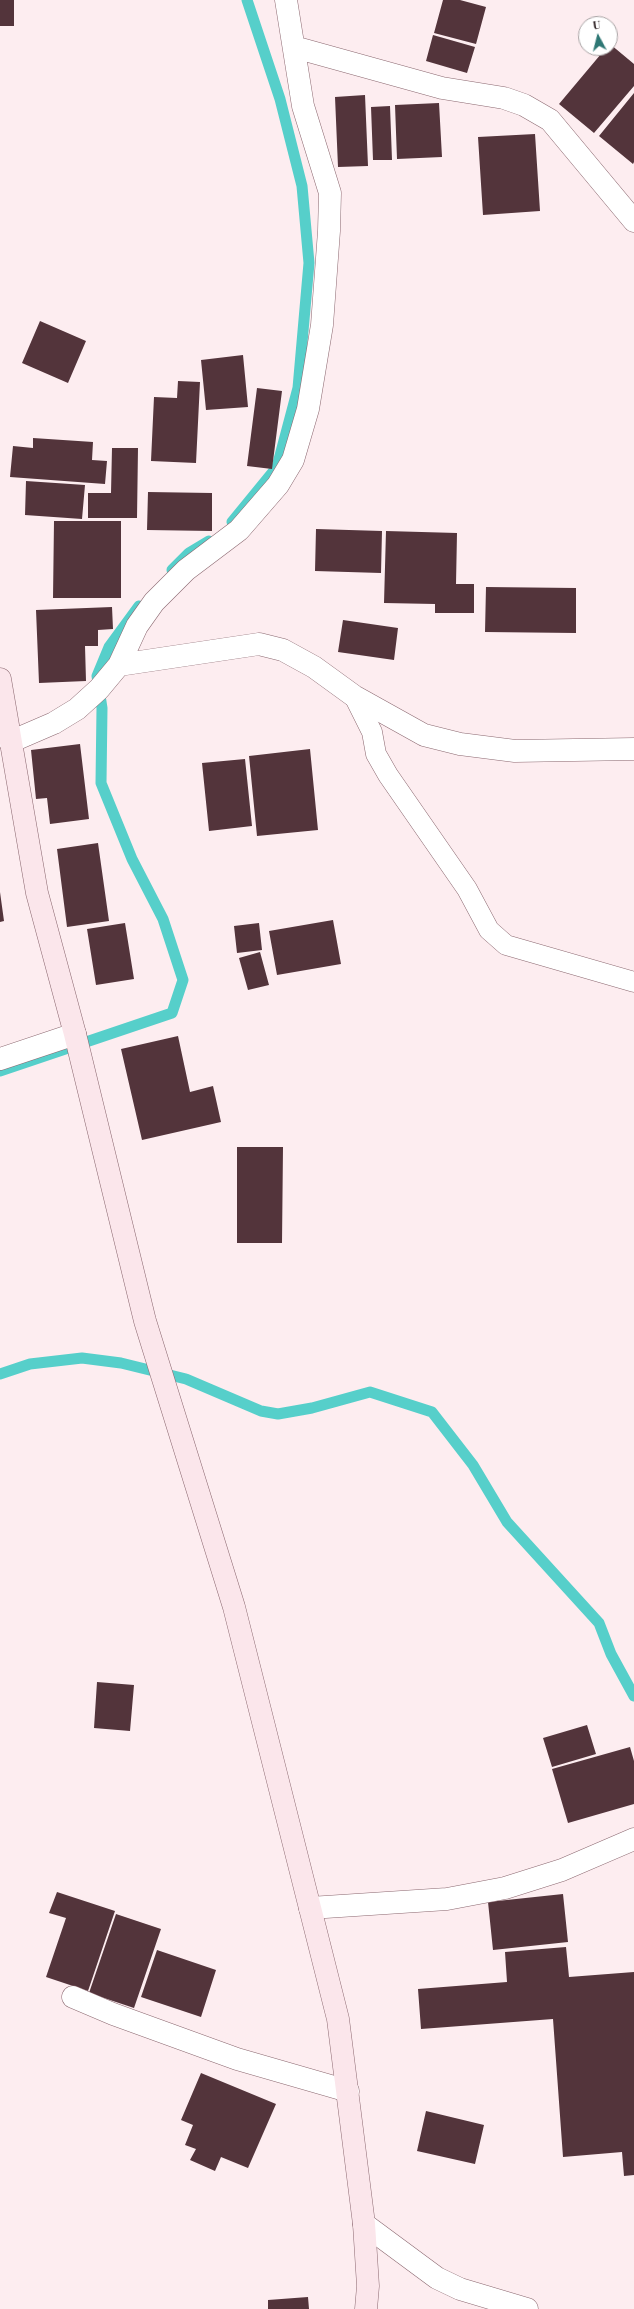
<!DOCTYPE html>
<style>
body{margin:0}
#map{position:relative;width:634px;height:2309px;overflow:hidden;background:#fdedf0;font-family:"Playfair Display",serif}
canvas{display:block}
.north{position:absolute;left:578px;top:16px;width:40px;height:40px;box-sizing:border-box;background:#fff;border:1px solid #a8a3a4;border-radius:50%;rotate:353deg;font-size:11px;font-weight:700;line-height:16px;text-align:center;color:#25181b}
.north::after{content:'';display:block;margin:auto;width:14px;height:18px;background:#2e7774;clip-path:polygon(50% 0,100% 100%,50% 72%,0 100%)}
</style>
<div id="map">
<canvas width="634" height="2309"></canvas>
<div class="north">U</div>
</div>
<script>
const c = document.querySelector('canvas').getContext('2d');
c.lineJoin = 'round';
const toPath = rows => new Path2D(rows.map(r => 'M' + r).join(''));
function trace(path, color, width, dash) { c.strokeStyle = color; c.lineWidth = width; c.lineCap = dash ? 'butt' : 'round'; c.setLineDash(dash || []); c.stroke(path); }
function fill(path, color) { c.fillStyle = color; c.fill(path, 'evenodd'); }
trace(toPath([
 [232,522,277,467,298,388,309,263,302,186,280,99,247,0],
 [172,570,189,553,209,541],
 [0,1071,172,1013,183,980,163,919,132,859,101,783,102,708,97,676,109,647,139,606],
 [0,1374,30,1364,82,1358,121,1363,186,1379,261,1411,278,1414,312,1408,370,1392,432,1412,473,1465,507,1522,599,1623,611,1654,634,1696]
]), '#56cfca', 11);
fill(toPath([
 [0,0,14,0,14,26,0,26],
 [443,0,460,0,486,7,476,44,434,33],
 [433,35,475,47,467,73,426,61],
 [610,44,634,64,634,86,594,133,559,104,606,48,610,48],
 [634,93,634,162,633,164,599,136],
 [365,95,368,166,338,167,335,97],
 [439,103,442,157,397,159,395,105],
 [390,106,392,160,373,160,371,107],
 [535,134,540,211,483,215,478,137],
 [40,321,86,341,68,383,22,363],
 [243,355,248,407,206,410,201,360],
 [178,381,200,382,196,463,151,461,154,397,177,398],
 [257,388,282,391,272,469,247,466],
 [33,438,93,442,92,460,107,461,105,484,10,477,13,446,33,448],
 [112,448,138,448,137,518,88,518,88,493,111,493],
 [26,481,85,485,82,519,25,515],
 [148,492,212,493,212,531,147,530],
 [54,521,121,521,121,598,53,598],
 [316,529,382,531,381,573,315,571],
 [386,531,457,533,456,584,474,584,474,613,435,613,435,604,384,603],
 [486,587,576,588,576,633,485,632],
 [112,607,113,629,98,630,98,646,85,646,86,681,39,683,36,610],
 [343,620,398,628,394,660,338,652],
 [80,744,89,819,50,824,47,798,36,799,31,750],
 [310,749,318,830,257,836,249,756],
 [245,759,252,826,209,831,202,763],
 [98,843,109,921,67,927,57,849],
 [0,892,4,921,0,922],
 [333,920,341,964,277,975,269,931],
 [125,923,134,979,96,985,87,929],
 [259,923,262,950,237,953,234,926],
 [260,952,269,985,248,990,239,958],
 [178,1036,190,1092,213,1086,221,1122,142,1140,121,1049],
 [237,1147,283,1147,282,1243,237,1243],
 [97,1682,134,1685,130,1731,94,1728],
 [587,1725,596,1754,552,1767,543,1738],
 [630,1747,634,1761,634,1804,568,1823,552,1769],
 [57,1892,115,1911,88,1991,46,1977,66,1918,49,1913],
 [563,1894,568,1942,493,1950,488,1902],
 [116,1914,161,1929,134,2008,89,1993],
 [566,1947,569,1977,634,1972,634,2175,624,2176,622,2152,563,2157,553,2019,421,2029,418,1989,507,1982,505,1952],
 [157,1950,216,1970,201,2017,141,1997],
 [201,2073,276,2104,248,2168,221,2157,215,2171,190,2160,196,2149,185,2145,193,2125,181,2120],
 [426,2111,484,2125,475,2164,417,2151],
 [308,2297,309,2309,268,2309,268,2300]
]), '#53343b');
const lane = toPath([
 [354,696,372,732,376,754,388,775,467,889,489,930,506,945,634,982]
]);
const street = toPath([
 [294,47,442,88,504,98,524,105,550,120,634,221],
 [119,665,259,644,283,650,314,667,354,696,424,735,460,744,515,751,634,749],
 [10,742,54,723,77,709,99,689,119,665,137,626,154,602,186,570,239,530,278,485,293,460,308,409,322,325,329,231,330,193,303,106,286,0],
 [0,1059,75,1034],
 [310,1908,447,1899,505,1888,562,1870,634,1839],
 [73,1997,113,2014,237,2059,348,2091],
 [364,2224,437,2278,460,2289,527,2309]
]);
const secondary = toPath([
 [0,679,37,893,75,1034,145,1321,234,1607,338,2019,364,2224,368,2286,366,2309]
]);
trace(lane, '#8b6870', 21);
trace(street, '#8b6870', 23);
trace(secondary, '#8b6870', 23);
trace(lane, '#fff', 20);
trace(street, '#fff', 22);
trace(secondary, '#fbe6eb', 22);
</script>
